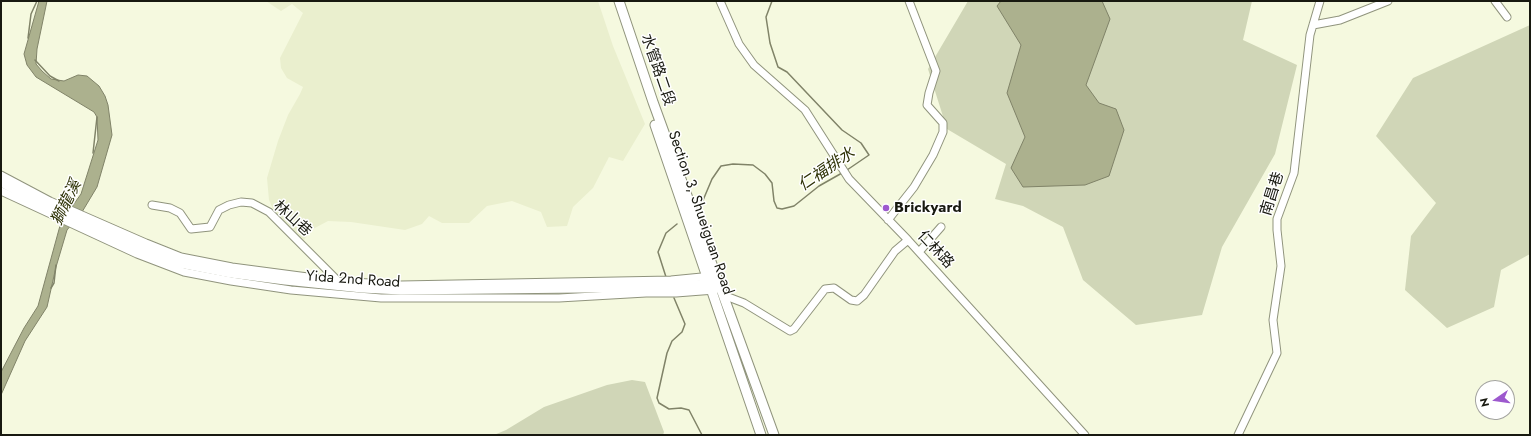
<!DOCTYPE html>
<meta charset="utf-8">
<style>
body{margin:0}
#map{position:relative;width:1531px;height:436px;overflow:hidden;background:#f5f9df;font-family:Jost,sans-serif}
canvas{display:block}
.frame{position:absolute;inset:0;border:2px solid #181910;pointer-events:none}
.north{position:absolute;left:1475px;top:380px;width:40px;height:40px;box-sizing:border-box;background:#fff;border:1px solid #a3a39f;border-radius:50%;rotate:257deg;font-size:11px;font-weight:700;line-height:16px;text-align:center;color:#181910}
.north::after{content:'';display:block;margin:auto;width:14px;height:18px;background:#9d59ce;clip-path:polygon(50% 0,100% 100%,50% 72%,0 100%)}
</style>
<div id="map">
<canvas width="1531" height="436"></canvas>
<div class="frame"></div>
<div class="north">N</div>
</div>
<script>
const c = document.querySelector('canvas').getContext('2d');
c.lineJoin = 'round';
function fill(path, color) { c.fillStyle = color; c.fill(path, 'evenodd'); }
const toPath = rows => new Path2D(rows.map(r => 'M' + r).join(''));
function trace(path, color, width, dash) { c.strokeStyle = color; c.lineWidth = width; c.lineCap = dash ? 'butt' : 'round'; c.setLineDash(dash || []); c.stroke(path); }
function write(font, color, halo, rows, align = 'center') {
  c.font = font + ' Jost,"Noto Sans TC",sans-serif'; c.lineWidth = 3; c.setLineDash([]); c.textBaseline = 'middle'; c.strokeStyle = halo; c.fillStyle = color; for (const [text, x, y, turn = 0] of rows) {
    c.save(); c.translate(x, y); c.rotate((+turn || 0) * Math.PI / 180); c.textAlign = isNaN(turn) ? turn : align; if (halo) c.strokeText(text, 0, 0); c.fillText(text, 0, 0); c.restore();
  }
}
fill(toPath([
 [266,1,598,1,613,46,645,124,623,161,609,157,593,188,573,207,567,226,547,227,541,212,512,201,487,206,469,223,442,223,429,216,422,224,405,230,351,222,328,221,311,230,304,240,276,216,269,200,267,178,278,141,288,115,300,94,303,87,287,78,281,68,280,58,303,13,292,4,281,11]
]), '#eaefce');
fill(toPath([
 [968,1,1252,1,1243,40,1297,65,1275,154,1222,247,1202,315,1136,325,1083,280,1063,227,1023,206,995,199,1006,164,947,129,928,69],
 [1530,25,1530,254,1501,270,1494,307,1447,328,1405,290,1411,236,1436,203,1376,136,1413,78],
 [632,380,645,382,664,432,663,435,494,435,506,430,544,407,607,385]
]), '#d0d6b7');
const water = toPath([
 [39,1,47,1,37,49,36,64,42,71,51,79,64,81,78,75,87,76,99,86,105,96,108,105,112,135,97,187,82,212,67,230,56,267,47,307,25,341,1,395,1,372,24,328,38,306,61,222,81,194,98,140,97,117,94,112,36,77,27,65,24,54,39,1],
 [1001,1,1102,1,1110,19,1086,85,1099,103,1116,109,1124,130,1109,176,1085,185,1023,187,1011,168,1025,137,1007,93,1021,45,997,6,1001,1]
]);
fill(water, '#acb18e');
trace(water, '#808368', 1);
trace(toPath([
 [772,1,766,17,770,43,778,67,787,72,842,130,861,143,869,155,847,170],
 [28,38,31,14,37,1],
 [35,60,50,76,59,81],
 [93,153,97,117],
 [701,205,712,179,721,166,733,164,753,165,765,174,772,183,774,201,777,208,782,209,794,206,819,186,842,173],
 [666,277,658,252,666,233,677,224],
 [51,288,54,283,56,265],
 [674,298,685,324,682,332,672,341,667,353,657,398,659,403,669,409,681,408,689,410,702,435]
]), '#808368', 1.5);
const street = toPath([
 [720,1,739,44,754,65,805,110,849,179,908,240,1085,435],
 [1495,1,1507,17],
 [1313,25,1340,20,1388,1],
 [1,175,50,201,146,243,181,257,232,267,338,281,401,285,671,280,712,276],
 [1,191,137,254,184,272,231,281,291,290,381,298,559,298,646,293,676,293,715,290],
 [152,205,170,208,180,213,191,229,210,227,219,210,229,205,241,202,252,203,269,212,338,281],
 [888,220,914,187,933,155,943,132,943,123,927,105,929,93,936,71,909,1],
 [919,252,941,227],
 [723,295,744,303,790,331,794,329,825,289,834,288,851,300,857,301,864,295,895,251,908,240],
 [1238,435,1277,353,1273,320,1281,266,1277,230,1277,219,1294,173,1310,35,1320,1]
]);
const secondary = toPath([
 [619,1,653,102,774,435],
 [655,125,761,435],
 [1,182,46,206,139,247,180,263,231,273,285,280,362,288,401,290,671,287,719,283]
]);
trace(street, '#90947d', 9);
trace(secondary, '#90947d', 11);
trace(street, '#fff', 7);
trace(secondary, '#fff', 9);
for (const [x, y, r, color] of [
 [886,208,4,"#9d59ce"]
]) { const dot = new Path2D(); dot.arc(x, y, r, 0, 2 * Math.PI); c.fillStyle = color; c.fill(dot); trace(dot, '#fff', 1.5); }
write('15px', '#181910', '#fff', [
 ["水管路二段",657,70,71],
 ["南昌巷",1273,194,-73],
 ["Section 3, Shueiguan Road",700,213,71],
 ["林山巷",292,219,42],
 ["仁林路",935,250,47],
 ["Yida 2nd Road",353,280,4]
]);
write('bold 15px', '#181910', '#fff', [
 ["Brickyard",894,208]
], 'left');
write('italic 16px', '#2e3205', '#fff', [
 ["仁福排水",827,170,-34],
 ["獅龍溪",67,203,-64]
]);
</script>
